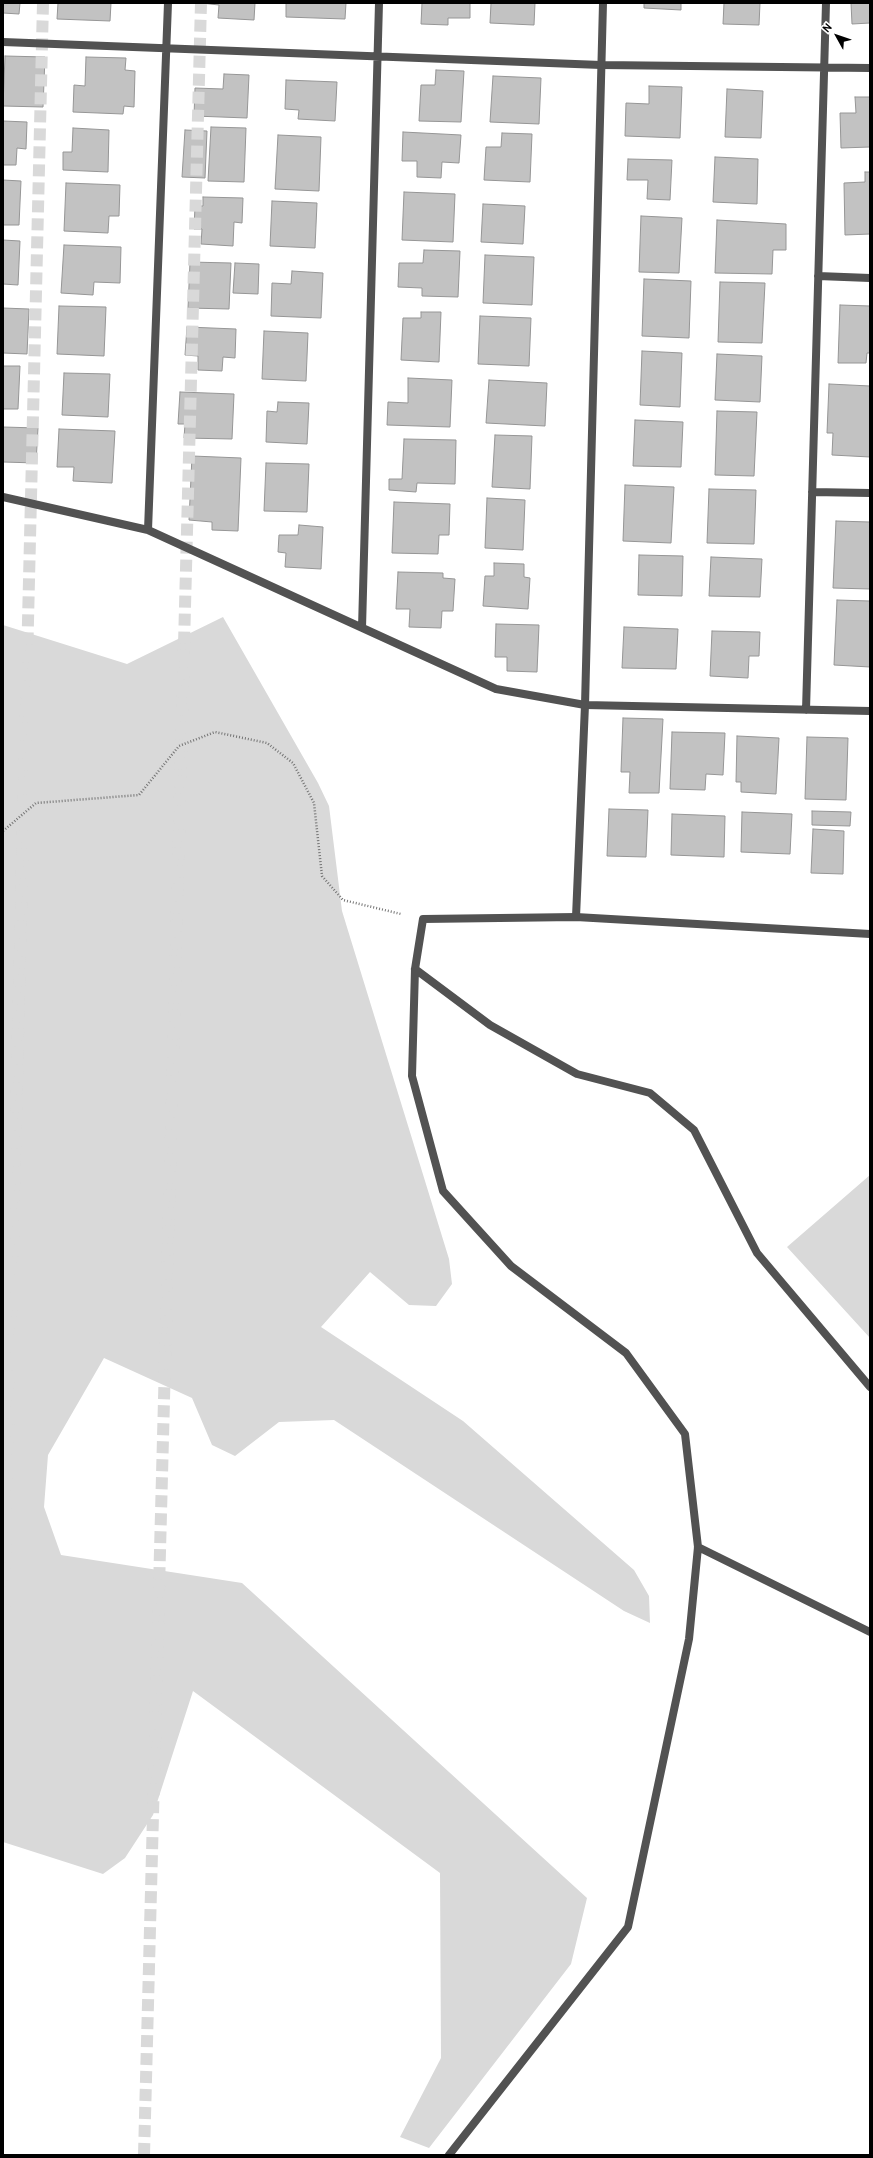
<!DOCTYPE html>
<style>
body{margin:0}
#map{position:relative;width:873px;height:2158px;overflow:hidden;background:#fff;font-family:Overpass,sans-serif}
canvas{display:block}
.frame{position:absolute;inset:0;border:4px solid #000;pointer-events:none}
.north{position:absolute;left:817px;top:16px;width:40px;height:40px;-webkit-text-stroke:3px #fff;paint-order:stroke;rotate:310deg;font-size:11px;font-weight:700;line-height:16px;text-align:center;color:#000}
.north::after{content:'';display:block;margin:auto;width:14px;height:18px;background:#000;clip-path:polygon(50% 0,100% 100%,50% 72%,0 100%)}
</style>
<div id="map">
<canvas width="873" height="2158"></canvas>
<div class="frame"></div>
<div class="north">N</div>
</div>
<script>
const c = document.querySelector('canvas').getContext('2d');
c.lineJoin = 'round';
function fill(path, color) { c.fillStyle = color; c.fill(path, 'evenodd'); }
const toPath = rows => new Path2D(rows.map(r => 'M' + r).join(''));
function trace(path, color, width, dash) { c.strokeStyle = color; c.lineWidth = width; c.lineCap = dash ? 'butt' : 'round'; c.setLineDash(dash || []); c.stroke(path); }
fill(toPath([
 [223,617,318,783,329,806,342,911,449,1259,452,1284,436,1306,409,1305,370,1272,321,1327,463,1421,634,1570,649,1596,650,1623,624,1611,334,1420,279,1422,235,1456,212,1445,192,1398,104,1358,48,1455,44,1507,61,1555,242,1583,587,1898,571,1964,429,2148,400,2137,441,2058,440,1873,193,1691,153,1815,125,1858,103,1874,3,1842,3,625,127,664],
 [870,1175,870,1338,787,1247]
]), '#d9d9d9');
const building = toPath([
 [3,3,20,3,19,14,3,13,3,3],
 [58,3,111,3,110,21,57,19,58,3],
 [201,3,255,3,254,20,218,18,219,5,201,3],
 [286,3,346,3,345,19,286,17,286,3],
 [422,3,470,3,470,18,448,18,448,25,421,24,422,3],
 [491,3,535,3,534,25,490,23,491,3],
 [644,3,681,3,681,10,644,8,644,3],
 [724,3,760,3,759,25,723,24,724,3],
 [851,3,870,3,870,23,852,24,851,3],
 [5,56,45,57,43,107,3,106,5,56],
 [86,57,126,58,125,70,135,71,134,107,124,106,123,114,73,112,74,85,85,86,86,57],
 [436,70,464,71,461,122,419,121,421,85,435,85,436,70],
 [224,74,249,75,247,118,194,116,195,88,223,89,224,74],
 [493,76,541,78,539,124,490,122,493,76],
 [286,80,337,82,335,121,298,119,299,110,285,109,286,80],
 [649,86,682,87,680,138,625,136,626,103,649,104,649,86],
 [727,89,763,91,761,138,725,137,727,89],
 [855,97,870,97,870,147,841,148,840,113,856,113,855,97],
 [3,121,27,122,26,149,17,148,16,165,3,165,3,121],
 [211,127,246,128,244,182,208,181,211,127],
 [73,128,109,130,108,172,63,170,63,152,72,152,73,128],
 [185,130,207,131,205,178,182,177,185,130],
 [403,132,461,135,459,163,442,162,441,178,417,177,417,161,402,161,403,132],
 [502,133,532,134,530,182,484,180,486,147,501,147,502,133],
 [278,135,321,137,319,191,275,189,278,135],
 [715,157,758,159,757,204,713,202,715,157],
 [628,159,672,160,670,200,647,199,648,180,627,180,628,159],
 [865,172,870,172,870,234,845,235,844,183,865,182,865,172],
 [3,180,21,181,19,225,3,225,3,180],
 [66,183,120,185,119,216,109,216,108,233,64,231,66,183],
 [404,192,455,194,453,242,402,240,404,192],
 [203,197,243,198,242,223,234,222,233,246,201,244,202,229,194,229,195,206,203,206,203,197],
 [272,201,317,203,315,248,270,246,272,201],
 [483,204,525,206,523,244,481,242,483,204],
 [641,216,682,218,679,273,639,272,641,216],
 [717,220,786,224,786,250,773,250,772,274,715,273,717,220],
 [3,240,20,241,18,285,3,284,3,240],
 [64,245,121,247,120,283,94,282,93,295,61,293,64,245],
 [424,250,460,251,458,297,422,296,422,288,398,287,399,263,423,263,424,250],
 [485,255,534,257,532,305,483,303,485,255],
 [190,262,231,263,229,309,188,308,190,262],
 [235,263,259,264,258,294,233,293,235,263],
 [292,271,323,273,321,318,271,316,272,283,291,284,292,271],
 [644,279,691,281,689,338,642,336,644,279],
 [720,282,765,283,762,343,718,342,720,282],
 [840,305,870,306,870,353,867,353,866,363,838,363,840,305],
 [59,306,106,307,104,356,57,354,59,306],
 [3,308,29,309,27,354,3,353,3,308],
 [421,312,441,312,439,362,401,360,403,318,421,318,421,312],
 [480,316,531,318,529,366,478,364,480,316],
 [187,327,236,329,235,358,223,357,222,371,198,370,198,356,185,355,187,327],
 [264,331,308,333,306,381,262,379,264,331],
 [642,351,682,353,680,407,640,405,642,351],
 [717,354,762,356,760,402,715,400,717,354],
 [3,366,20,366,18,409,3,409,3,366],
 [64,373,110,374,108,417,62,415,64,373],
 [408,378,452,380,450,427,387,425,388,402,408,403,408,378],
 [489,380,547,383,545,426,486,423,489,380],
 [829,384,870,386,870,457,832,455,833,433,827,433,829,384],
 [180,392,234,394,232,439,184,438,185,424,178,424,180,392],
 [278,402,309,403,307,444,266,442,267,411,277,412,278,402],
 [717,411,757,412,754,476,715,475,717,411],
 [635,420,683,422,681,467,633,466,635,420],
 [3,427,38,428,36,463,3,462,3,427],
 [59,429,115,431,112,483,73,481,74,467,57,467,59,429],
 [495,435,532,436,530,489,492,487,495,435],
 [404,439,456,440,455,484,417,483,416,492,389,490,389,479,402,479,404,439],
 [192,456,241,458,238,531,212,530,212,522,189,520,192,456],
 [266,463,309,464,307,512,264,511,266,463],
 [625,485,674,487,671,543,623,541,625,485],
 [709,489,756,490,754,544,707,543,709,489],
 [487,498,525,500,523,550,485,548,487,498],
 [394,502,450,504,449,535,439,535,438,554,392,553,394,502],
 [836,521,870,522,870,589,833,588,836,521],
 [299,525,323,527,321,569,285,567,286,553,278,552,279,535,298,535,299,525],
 [639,555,683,556,682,596,638,595,639,555],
 [711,557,762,559,760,597,709,596,711,557],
 [494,563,524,564,524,577,530,578,528,609,483,606,485,576,494,576,494,563],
 [398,572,443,573,443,578,455,579,453,611,442,611,441,628,409,627,410,609,396,609,398,572],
 [837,600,870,601,870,667,834,665,837,600],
 [496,624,539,625,537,672,507,671,507,657,495,657,496,624],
 [624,627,678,629,676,669,622,668,624,627],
 [712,631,760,632,759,656,749,656,748,678,710,676,712,631],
 [623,718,663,719,659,793,629,793,630,772,621,772,623,718],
 [672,732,725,733,723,775,706,774,705,790,670,789,672,732],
 [737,736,779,738,776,794,741,792,741,782,736,782,737,736],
 [807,737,848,738,846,800,805,799,807,737],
 [609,809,648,810,646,857,607,856,609,809],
 [812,811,851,812,850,826,812,825,812,811],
 [742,812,792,814,790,854,741,852,742,812],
 [672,814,725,816,724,857,671,855,672,814],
 [813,829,844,831,843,874,811,873,813,829]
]);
fill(building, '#c2c2c2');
trace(building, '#969696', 1);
trace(toPath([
 [3,1652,43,3],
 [144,2155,201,3]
]), '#d9d9d9', 12, [12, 6]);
trace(toPath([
 [3,831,36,803,139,795,179,746,215,732,267,743,293,763,314,803,322,876,343,900,401,914]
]), '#747474', 2.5, [1, 2]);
trace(toPath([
 [3,42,601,65,870,68],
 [818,276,870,278],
 [812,492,870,493],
 [3,497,148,530,496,689,585,705,870,711],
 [148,530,168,3],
 [362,628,379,3],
 [806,710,826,3],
 [415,969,490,1025,577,1074,650,1093,694,1130,757,1253,870,1387],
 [698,1547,870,1632],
 [449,2155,628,1927,689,1639,698,1547,685,1434,626,1353,511,1266,443,1191,412,1076,415,969,423,919,576,917,870,934]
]), '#525252', 8);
trace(toPath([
 [576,917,585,705,603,3]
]), '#525252', 8);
</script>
